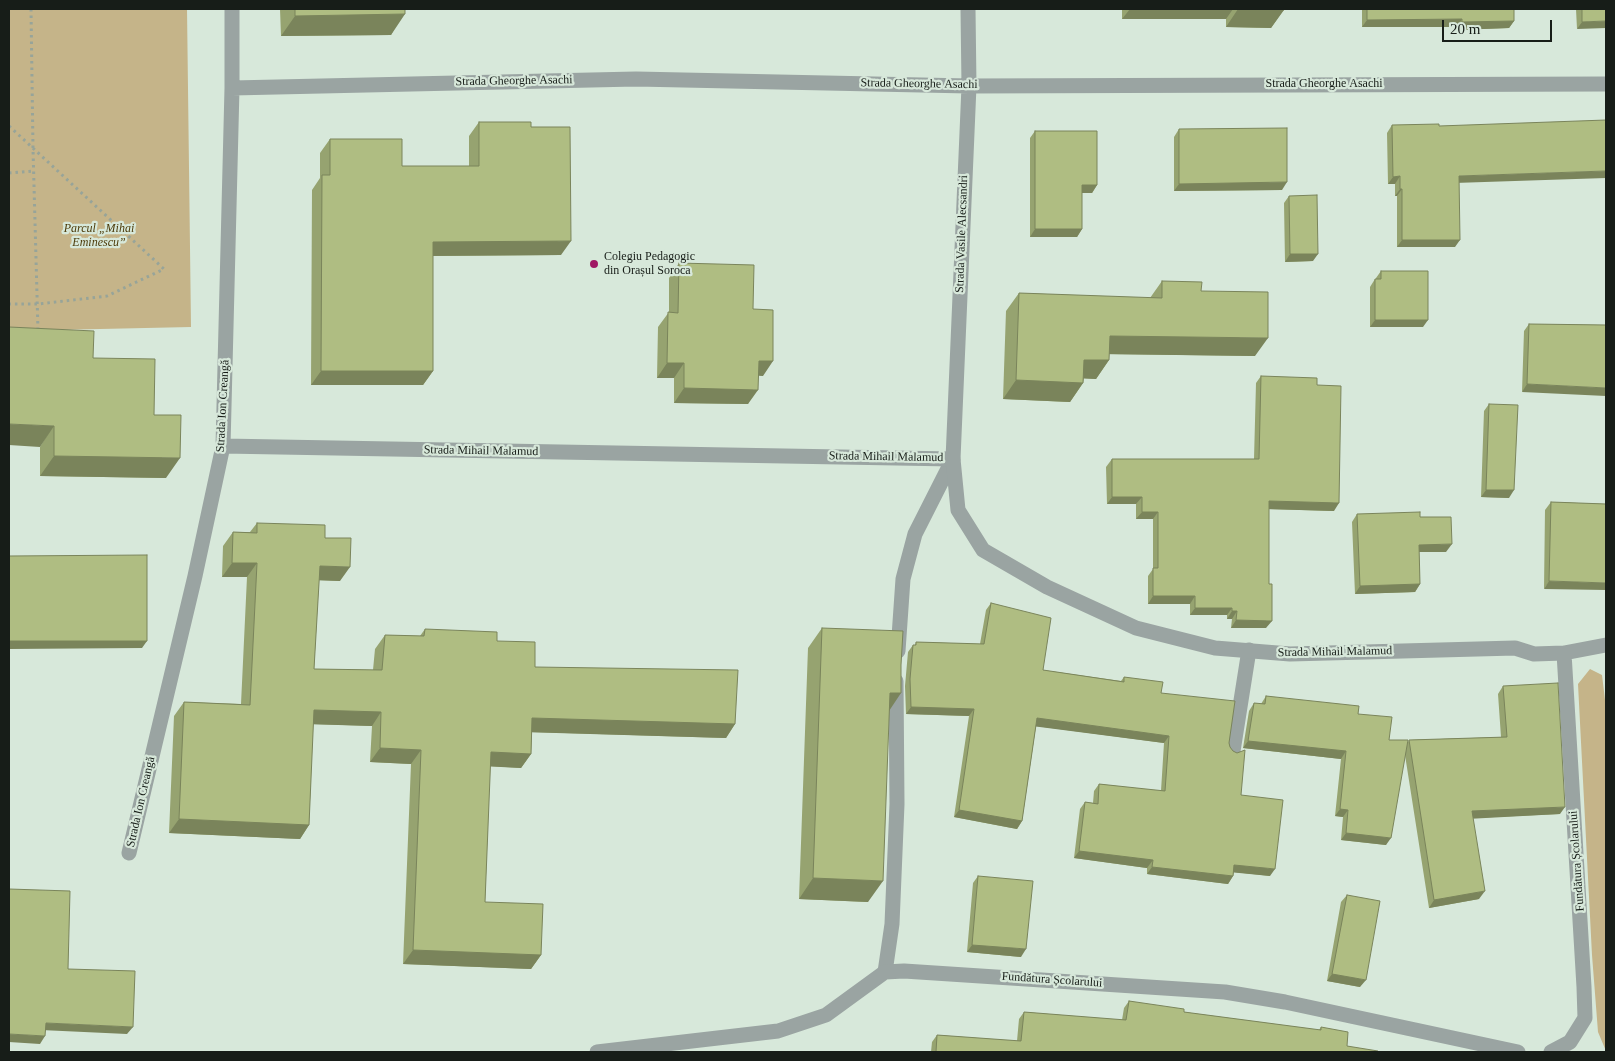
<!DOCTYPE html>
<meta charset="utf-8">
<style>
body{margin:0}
#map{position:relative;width:1615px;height:1061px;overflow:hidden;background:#d7e8da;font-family:"Times New Roman",serif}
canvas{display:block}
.frame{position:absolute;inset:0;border:10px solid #171d18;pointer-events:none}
.scale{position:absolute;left:1442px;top:20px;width:110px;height:22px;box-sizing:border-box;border:2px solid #171d18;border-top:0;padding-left:6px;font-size:15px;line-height:18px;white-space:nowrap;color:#171d18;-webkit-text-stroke:4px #d7e8da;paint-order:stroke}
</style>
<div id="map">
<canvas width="1615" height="1061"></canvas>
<div class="frame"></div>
<div class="scale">20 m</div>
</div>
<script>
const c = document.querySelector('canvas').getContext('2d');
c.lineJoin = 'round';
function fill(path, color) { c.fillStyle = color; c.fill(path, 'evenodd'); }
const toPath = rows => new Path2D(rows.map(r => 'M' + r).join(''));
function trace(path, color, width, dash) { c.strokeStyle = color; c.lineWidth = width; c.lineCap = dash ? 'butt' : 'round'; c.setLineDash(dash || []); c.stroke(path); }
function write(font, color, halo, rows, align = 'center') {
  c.font = font + ' "Times New Roman",serif'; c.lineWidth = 4.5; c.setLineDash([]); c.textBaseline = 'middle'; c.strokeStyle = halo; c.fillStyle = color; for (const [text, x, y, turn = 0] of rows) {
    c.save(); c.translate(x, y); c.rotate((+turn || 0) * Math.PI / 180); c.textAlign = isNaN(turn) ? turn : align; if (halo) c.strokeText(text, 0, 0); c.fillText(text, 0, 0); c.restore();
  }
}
fill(toPath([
 [9,9,187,9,191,327,9,331],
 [1590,669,1602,675,1606,708,1606,1051,1598,1032,1592,955,1578,684]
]), '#c5b489');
trace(toPath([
 [31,9,33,149,38,331],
 [9,126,164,269,107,296,38,304,9,304],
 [9,173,33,171]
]), '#97a499', 3, [2.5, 4]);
trace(toPath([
 [898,651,903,579,915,534,953,459],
 [1233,751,1249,650],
 [885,972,892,924,897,804,896,681]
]), '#9aa4a2', 15);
trace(toPath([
 [232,88,636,79,969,86,1606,84],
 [223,446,953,459,958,510,983,550,1047,587,1136,628,1215,648,1290,654,1515,648,1534,654,1564,653,1606,645],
 [953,459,969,86,968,9],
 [129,853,195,576,223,446,232,88,232,9],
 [597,1052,778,1031,826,1015,885,972,904,971,1225,992,1285,1002,1518,1052],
 [1551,1052,1570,1042,1585,1018,1584,987,1564,653]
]), '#9aa4a2', 15);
fill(toPath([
 [280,9,405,9,391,35,281,36],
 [1122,9,1284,9,1271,28,1226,27,1226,19,1122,19],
 [1362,9,1514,9,1514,21,1509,28,1457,30,1457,27,1362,27],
 [1576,9,1606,9,1577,29],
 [479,122,531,127,561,255,433,256,433,371,423,385,311,385,312,190,320,178,320,153,330,139,402,166,469,166,469,136],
 [1392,125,1439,126,1459,183,1455,247,1397,247,1397,196,1395,196,1395,184,1388,184,1387,133],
 [1179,129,1282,190,1174,191,1174,137],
 [1035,131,1097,185,1092,193,1082,193,1082,229,1077,237,1030,237,1030,138],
 [1289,196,1313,261,1285,262,1284,203],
 [679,263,753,309,763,376,758,375,748,404,674,403,674,378,657,378,658,327,669,312,669,278],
 [1381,271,1423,327,1370,327,1370,287,1375,279,1376,279,1376,278],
 [1162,281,1201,291,1255,356,1109,354,1109,360,1096,379,1084,378,1083,383,1070,402,1003,399,1006,311,1019,293,1150,298],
 [1529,324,1606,325,1522,392,1524,331],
 [93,358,154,415,166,478,40,476,40,447],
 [1261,376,1317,385,1334,511,1269,509,1266,628,1231,628,1232,619,1227,619,1227,615,1190,615,1190,604,1148,604,1148,576,1153,569,1153,519,1136,519,1136,504,1107,504,1106,467,1112,459,1254,459,1256,383],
 [1489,404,1509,498,1481,497,1484,411],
 [1551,502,1606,504,1544,589,1545,510],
 [1357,514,1420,517,1446,552,1419,552,1420,584,1415,592,1355,594,1352,522],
 [257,523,325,538,340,581,319,580,314,669,373,670,375,649,385,635,420,636,425,629,497,641,535,667,735,724,726,738,532,732,531,754,521,768,490,766,485,902,541,955,531,969,403,964,411,764,370,762,372,726,313,724,309,825,300,839,169,833,174,716,184,702,241,704,247,577,222,577,223,546,233,532,250,532],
 [991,603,1043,670,1121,681,1124,677,1161,693,1229,743,1241,795,1270,876,1234,872,1233,876,1228,884,1147,874,1147,868,1074,858,1080,809,1085,802,1093,803,1094,791,1099,784,1161,791,1164,743,1036,726,1022,821,1017,829,954,817,969,716,906,714,905,686,908,652,913,645,915,645,916,642,980,644,986,610],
 [822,628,889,711,868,902,799,899,808,648],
 [1503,686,1560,814,1473,818,1479,899,1429,908,1405,755,1386,845,1341,840,1343,817,1335,816,1341,759,1243,748,1249,711,1254,703,1261,704,1266,696,1358,714,1389,740,1408,742,1409,740,1501,737,1498,694],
 [978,876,1021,957,967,952,973,883],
 [1347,895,1360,987,1327,981,1341,902],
 [1129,1001,1184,1012,1319,1030,1321,1027,1347,1046,1377,1052,931,1052,932,1042,937,1035,1017,1041,1019,1019,1024,1012,1122,1020,1124,1008]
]), '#96a370');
fill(toPath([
 [1130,9,1233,9,1226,19,1122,19],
 [1238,9,1284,10,1271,28,1226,27],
 [405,14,391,35,281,36,295,16],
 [1462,19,1457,27,1362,27,1367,20],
 [1514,21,1509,28,1457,30,1462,22],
 [1606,21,1606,28,1577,29,1582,22],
 [1606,171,1606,178,1454,183,1459,176],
 [1400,176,1395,184,1388,184,1393,177],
 [1287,182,1282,190,1174,191,1179,184],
 [1082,185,1097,185,1092,193,1077,193],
 [1400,189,1402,189,1397,196,1395,196],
 [1035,229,1082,229,1077,237,1030,237],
 [1402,240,1460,240,1455,247,1397,247],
 [571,241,561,255,423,256,433,242],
 [1290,254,1318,254,1313,261,1285,262],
 [1375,320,1428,320,1423,327,1370,327],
 [1110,336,1268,338,1255,356,1097,354],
 [1084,360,1109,360,1096,379,1071,378],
 [759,361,773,361,763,376,749,375],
 [667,363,684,363,674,378,657,378],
 [321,371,433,371,423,385,311,385],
 [1016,380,1083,383,1070,402,1003,399],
 [1527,384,1606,388,1606,396,1522,392],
 [684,388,758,390,748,404,674,403],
 [9,424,54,426,40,447,9,445],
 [54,456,180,458,166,478,40,476],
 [1486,490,1514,490,1509,498,1481,497],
 [1112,497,1142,497,1136,504,1107,504],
 [1269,501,1339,503,1334,511,1264,509],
 [1142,512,1158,512,1153,519,1136,519],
 [1452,544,1446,552,1414,552,1419,545],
 [232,563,257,563,247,577,222,577],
 [320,566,350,567,340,581,310,580],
 [1549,581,1606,583,1606,590,1544,589],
 [1420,584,1415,592,1355,594,1360,586],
 [1153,596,1195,596,1190,604,1148,604],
 [1195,608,1232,608,1227,615,1190,615],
 [1232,611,1237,611,1232,619,1227,619],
 [1236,620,1272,621,1266,628,1231,628],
 [9,641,147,641,142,648,9,649],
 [890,693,901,693,887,714],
 [911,707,974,709,969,716,906,714],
 [314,710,381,712,372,726,304,724],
 [532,718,735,724,726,738,522,732],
 [1037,718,1169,736,1164,743,1032,726],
 [1248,741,1346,751,1341,759,1243,748],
 [380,748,421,750,411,764,370,762],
 [491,752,531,754,521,768,481,766],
 [1565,807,1560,814,1467,819,1472,811],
 [1340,809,1348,810,1343,817,1335,816],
 [959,810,1022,821,1017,829,954,817],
 [179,819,309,825,300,839,169,833],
 [1346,833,1391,838,1386,845,1341,840],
 [1079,851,1153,860,1147,868,1074,858],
 [1234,865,1275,869,1270,876,1229,872],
 [1152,867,1233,876,1228,884,1147,874],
 [813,878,883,881,868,902,799,899],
 [1485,891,1479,899,1429,908,1434,900],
 [972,945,1026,949,1021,957,967,952],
 [413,950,541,955,531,969,403,964],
 [1332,974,1366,980,1360,987,1327,981],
 [46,1023,133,1027,127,1034,41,1030],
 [9,1034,45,1036,40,1044,9,1042]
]), '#7a845b');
const building = toPath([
 [295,9,405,9,405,14,295,16,295,9],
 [1238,9,1284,9,1284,10,1238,9],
 [1367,9,1514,9,1514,21,1462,22,1462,19,1367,20,1367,9],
 [1582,9,1606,9,1606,21,1582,22,1582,9],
 [1606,120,1606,171,1459,176,1460,240,1402,240,1402,189,1400,189,1400,176,1393,177,1392,125,1439,124,1439,126,1606,120],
 [479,122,531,122,531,127,570,127,571,241,433,242,433,371,321,371,322,175,330,175,330,139,402,139,402,166,479,166,479,122],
 [1287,128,1287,182,1179,184,1179,129,1287,128],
 [1035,131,1097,131,1097,185,1082,185,1082,229,1035,229,1035,131],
 [1317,195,1318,254,1290,254,1289,196,1317,195],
 [679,263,754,265,753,309,773,310,773,361,759,361,758,390,684,388,684,363,667,363,668,312,678,313,679,263],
 [1381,271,1428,271,1428,320,1375,320,1375,279,1381,279,1381,271],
 [1162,281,1202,282,1201,291,1268,292,1268,338,1110,336,1109,360,1084,360,1083,383,1016,380,1019,293,1162,298,1162,281],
 [1529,324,1606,325,1606,388,1527,384,1529,324],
 [9,327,94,331,93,358,155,359,154,415,181,415,180,458,54,456,54,426,9,424,9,327],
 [1261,376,1317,378,1317,385,1341,386,1339,503,1269,501,1269,584,1272,584,1272,621,1236,620,1237,611,1232,611,1232,608,1195,608,1195,596,1153,596,1153,568,1158,568,1158,512,1142,512,1142,497,1112,497,1112,459,1259,459,1261,376],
 [1489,404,1518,405,1514,490,1486,490,1489,404],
 [1551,502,1606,504,1606,583,1549,581,1551,502],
 [1420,512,1420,517,1451,517,1452,544,1419,545,1420,584,1360,586,1357,514,1420,512],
 [257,523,325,525,325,538,351,538,350,567,320,566,314,669,382,670,385,635,424,636,425,629,497,632,497,641,535,642,535,667,738,670,735,724,532,718,531,754,491,752,485,902,543,904,541,955,413,950,421,750,380,748,381,712,314,710,309,825,179,819,184,702,250,705,257,563,232,563,233,532,257,533,257,523],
 [147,555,147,641,9,641,9,556,147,555],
 [991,603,1051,618,1043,670,1124,682,1124,677,1163,682,1161,693,1235,701,1229,743,1230,747,1233,751,1237,753,1245,750,1241,795,1283,800,1275,869,1234,865,1233,876,1152,867,1153,860,1079,851,1085,802,1098,804,1099,784,1165,791,1169,736,1037,718,1022,821,959,810,974,709,911,707,910,679,913,645,916,645,916,642,984,644,991,603],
 [822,628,903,631,901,665,901,693,890,693,883,881,813,878,822,628],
 [1558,683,1565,807,1472,811,1485,891,1434,900,1409,740,1507,737,1503,686,1558,683],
 [1266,696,1359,706,1358,714,1392,717,1389,740,1408,740,1391,838,1346,833,1348,810,1340,809,1346,751,1248,741,1254,703,1265,704,1266,696],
 [978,876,1033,881,1026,949,972,945,978,876],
 [9,889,70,891,68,969,135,971,133,1027,46,1023,45,1036,9,1034,9,889],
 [1347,895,1380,901,1366,980,1332,974,1347,895],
 [1129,1001,1184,1009,1184,1012,1321,1030,1321,1027,1348,1032,1347,1046,1378,1051,1377,1052,936,1052,937,1035,1021,1041,1024,1012,1126,1020,1129,1001]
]);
fill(building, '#afbd82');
trace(building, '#7a845b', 1);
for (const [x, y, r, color] of [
 [594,264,5,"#a01864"]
]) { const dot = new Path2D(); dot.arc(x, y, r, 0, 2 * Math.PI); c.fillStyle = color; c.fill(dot); trace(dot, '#d7e8da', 2); }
write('12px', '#171d18', '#d7e8da', [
 ["Strada Gheorghe Asachi",514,81,-1],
 ["Strada Gheorghe Asachi",919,84,1],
 ["Strada Gheorghe Asachi",1324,84],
 ["Strada Vasile Alecsandri",962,234,-88],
 ["Strada Ion Creangă",223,406,-87],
 ["Strada Mihail Malamud",481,451,1],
 ["Strada Mihail Malamud",886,457,1],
 ["Strada Mihail Malamud",1335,652,-1],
 ["Strada Ion Creangă",141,802,-77],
 ["Fundătura Școlarului",1577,861,-94],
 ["Fundătura Școlarului",1052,980,4]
]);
write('italic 12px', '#4c3b0a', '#d7e8da', [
 ["Parcul „Mihai",99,229],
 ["Eminescu”",99,243]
]);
write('12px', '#171d18', '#d7e8da', [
 ["Colegiu Pedagogic",604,257],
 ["din Orașul Soroca",604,271]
], 'left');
</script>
